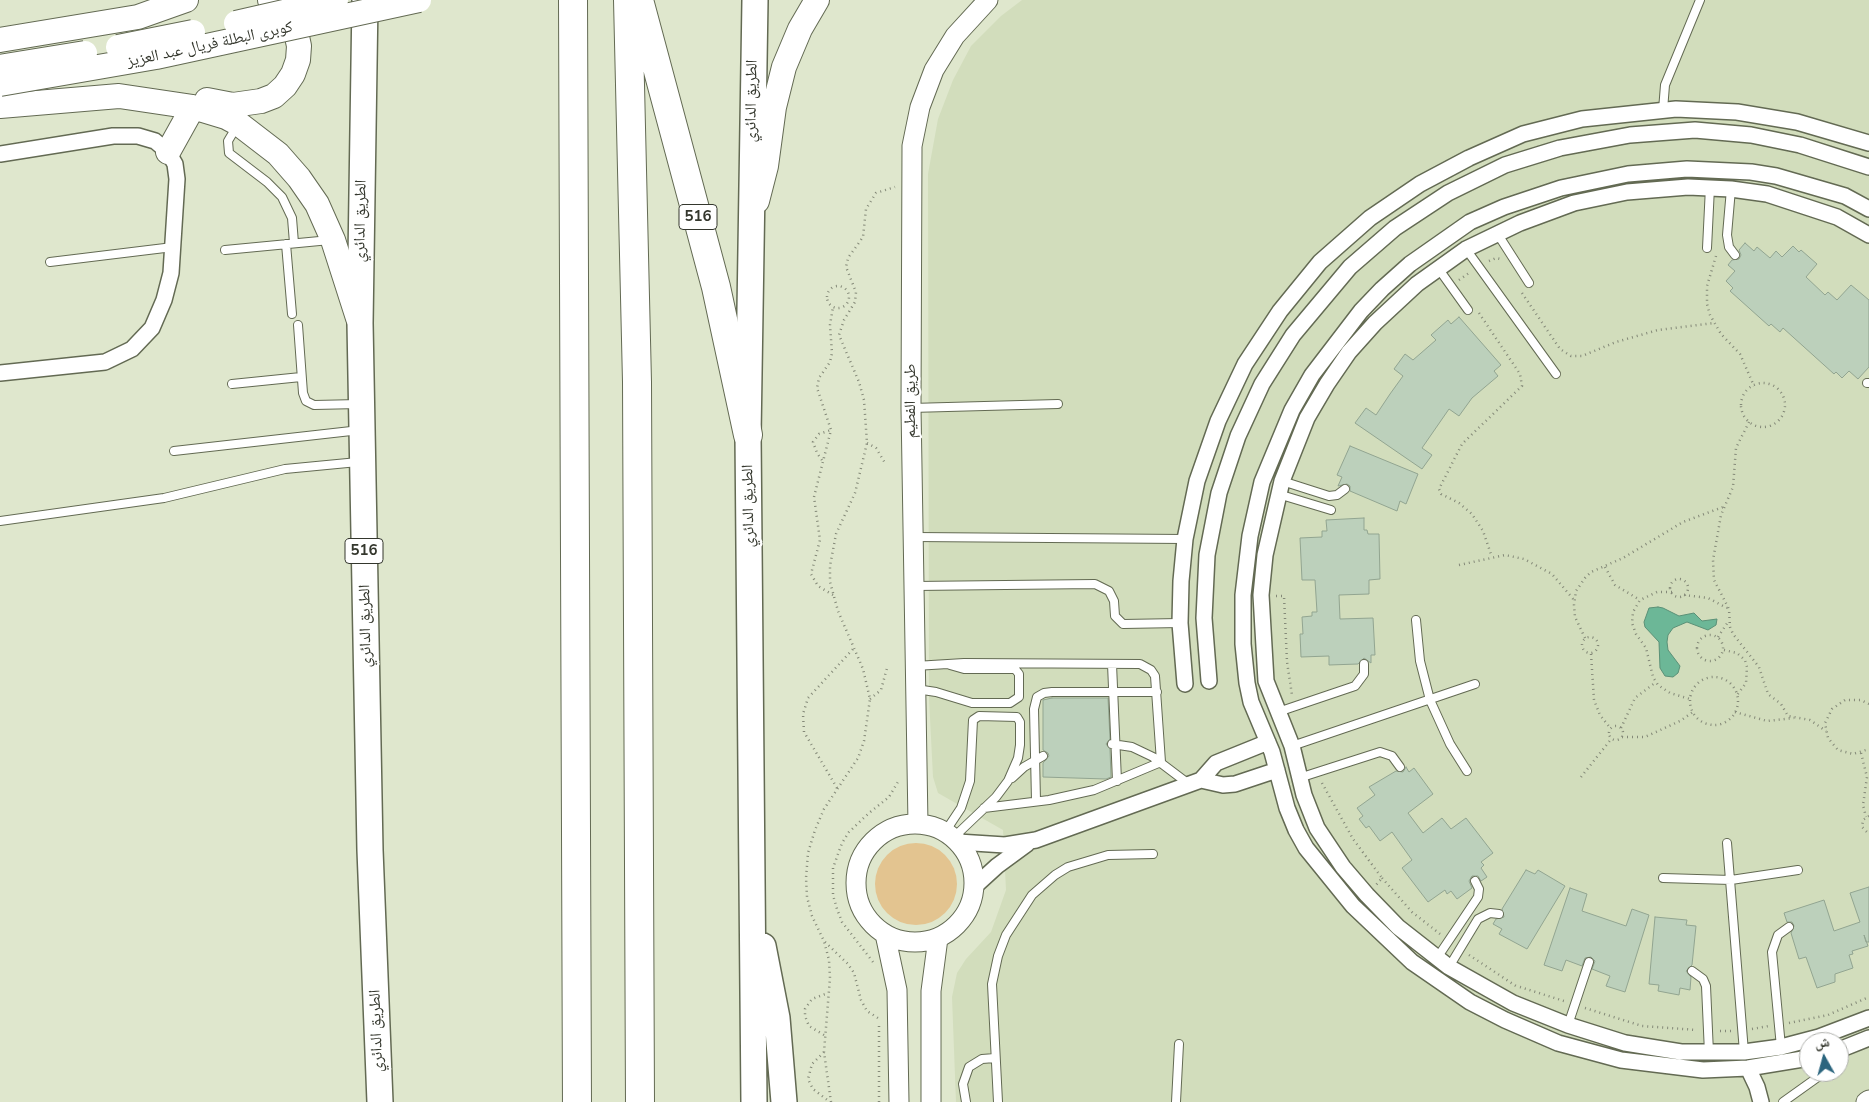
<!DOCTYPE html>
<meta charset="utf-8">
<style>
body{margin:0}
#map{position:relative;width:1869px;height:1102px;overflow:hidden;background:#dfe7cd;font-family:"Nunito Sans","Noto Naskh Arabic",sans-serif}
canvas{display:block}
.north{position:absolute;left:1799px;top:1032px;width:50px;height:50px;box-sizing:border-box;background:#fff;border:1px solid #aeafab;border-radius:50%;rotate:353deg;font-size:14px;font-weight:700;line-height:20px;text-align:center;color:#34372d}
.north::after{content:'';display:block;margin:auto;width:18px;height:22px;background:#2b657e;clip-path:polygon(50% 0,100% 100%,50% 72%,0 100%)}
</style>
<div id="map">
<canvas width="1869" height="1102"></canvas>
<div class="north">ش</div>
</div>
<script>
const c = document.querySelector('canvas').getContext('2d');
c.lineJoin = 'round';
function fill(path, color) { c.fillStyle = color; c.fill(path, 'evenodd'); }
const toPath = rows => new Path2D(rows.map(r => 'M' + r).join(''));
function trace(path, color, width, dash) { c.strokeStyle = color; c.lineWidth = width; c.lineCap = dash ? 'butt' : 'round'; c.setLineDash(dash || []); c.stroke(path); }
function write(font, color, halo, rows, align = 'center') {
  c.font = font + ' "Nunito Sans","Noto Naskh Arabic",sans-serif'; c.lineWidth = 4.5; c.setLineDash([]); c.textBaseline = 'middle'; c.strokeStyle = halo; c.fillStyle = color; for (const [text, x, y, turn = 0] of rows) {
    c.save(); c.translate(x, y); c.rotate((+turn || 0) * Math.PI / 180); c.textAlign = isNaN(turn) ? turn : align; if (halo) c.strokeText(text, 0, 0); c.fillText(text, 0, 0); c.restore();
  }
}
fill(toPath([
 [1022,0,1869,0,1869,1102,956,1102,952,997,957,973,966,959,991,932,1006,890,1003,830,938,793,933,777,929,698,928,174,938,119,953,80,971,46,1001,16],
 [1809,1042,1839,1042,1839,1072,1809,1072]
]), '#d2ddbc');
fill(toPath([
 '875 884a41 41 0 1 1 82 0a41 41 0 1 1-82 0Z'
]), '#e3c490');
const water = toPath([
 [1658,607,1663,608,1679,616,1694,613,1702,621,1717,619,1716,625,1708,630,1687,622,1673,628,1668,635,1667,642,1668,650,1680,666,1678,673,1673,677,1665,676,1660,668,1659,642,1645,627,1644,622,1649,608,1658,607]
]);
fill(water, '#6cb797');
trace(water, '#5b9177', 1);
const building = toPath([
 [1745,243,1754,251,1757,247,1770,258,1776,251,1782,257,1793,246,1799,252,1801,250,1817,264,1806,277,1825,295,1828,292,1837,300,1851,285,1869,300,1869,367,1858,379,1849,371,1842,378,1836,372,1834,374,1783,328,1780,332,1771,324,1769,326,1730,291,1733,288,1726,281,1735,271,1728,265,1732,260,1739,259,1741,255,1739,250,1745,243],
 [1459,317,1501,365,1494,371,1498,376,1472,398,1459,416,1449,409,1422,448,1432,455,1422,469,1355,423,1366,408,1376,415,1390,394,1403,376,1394,369,1405,354,1413,360,1436,340,1431,335,1448,320,1451,324,1459,317],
 [1350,446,1418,474,1406,504,1400,501,1397,511,1350,491,1350,486,1347,484,1338,486,1342,477,1337,475,1350,446],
 [1364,518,1364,530,1367,530,1368,534,1379,534,1380,579,1369,580,1369,594,1339,595,1340,619,1373,618,1375,655,1371,655,1371,663,1364,658,1358,664,1329,665,1329,656,1301,657,1300,634,1303,634,1302,617,1312,616,1312,612,1317,612,1315,580,1302,580,1300,538,1322,537,1322,531,1327,531,1326,520,1364,518],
 [1052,698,1108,698,1110,739,1106,744,1110,749,1111,777,1106,779,1043,777,1043,763,1049,756,1048,753,1043,750,1043,700,1052,698],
 [1406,767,1409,772,1414,768,1433,794,1408,813,1423,833,1442,818,1451,829,1466,818,1493,853,1481,862,1484,865,1481,868,1487,877,1481,881,1478,876,1472,876,1469,881,1472,888,1457,899,1451,891,1447,894,1445,890,1428,902,1402,868,1412,860,1392,832,1380,841,1369,826,1366,828,1359,819,1363,816,1357,808,1375,795,1369,787,1396,771,1403,772,1406,767],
 [1526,870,1535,874,1538,870,1565,886,1527,949,1499,934,1502,929,1493,924,1496,919,1504,917,1502,909,1526,870],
 [1869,887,1869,942,1866,942,1864,935,1868,946,1852,951,1853,954,1849,955,1853,968,1835,974,1835,982,1817,988,1806,957,1799,959,1791,933,1794,926,1792,922,1787,922,1784,913,1824,900,1834,931,1860,922,1850,893,1869,887],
 [1570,888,1587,894,1582,911,1626,926,1632,909,1649,915,1625,992,1606,986,1610,976,1592,969,1595,961,1591,957,1585,958,1582,966,1566,960,1562,971,1544,965,1570,888],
 [1655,917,1687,920,1686,925,1696,926,1692,965,1686,971,1691,977,1690,990,1680,988,1679,995,1658,991,1659,985,1649,984,1655,917]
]);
fill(building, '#bcd0bb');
trace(building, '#92a591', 1);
const service = toPath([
 [1663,110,1665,85,1700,0],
 [237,126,228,141,229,153,267,182,282,197,292,218,294,243],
 [1731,189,1727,235,1729,247,1735,255],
 [1497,233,1529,283],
 [286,244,292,314],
 [1707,248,1710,187],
 [1466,249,1556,374],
 [225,250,330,240],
 [50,262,173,247],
 [1438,268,1468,310],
 [298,325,303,393,306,401,314,405,359,404],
 [1867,383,1869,383],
 [232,384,301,377],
 [911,408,1058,404],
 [174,451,360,430],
 [1282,481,1329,496,1337,495,1345,489],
 [1278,494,1331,510],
 [0,521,164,498,285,469,358,462],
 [914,537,1185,539],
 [915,586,1095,584,1109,591,1114,601,1115,616,1123,624,1180,623],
 [1416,620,1420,661,1430,700,1450,744,1467,771],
 [1112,664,1117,781],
 [915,666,964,663,1140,664,1151,670,1155,676,1161,762,1094,790,1049,800,984,808],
 [916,689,936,692,972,703,1010,703,1019,697,1019,674,1015,669,964,669,950,665],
 [1278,712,1355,686,1364,674,1364,664],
 [1112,744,1132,747,1153,757,1190,785],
 [1292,746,1475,684],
 [1012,778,1024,767,1043,756],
 [1299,778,1380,752,1392,756,1400,767],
 [1036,801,1034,709,1037,697,1044,693,1052,692,1157,692],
 [945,832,961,808,970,781,973,720,979,716,1017,717,1020,722,1020,745,1018,758,1008,781,996,797,953,838],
 [1727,843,1744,1052],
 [1663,878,1731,880,1798,870],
 [1437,958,1478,897,1479,889,1475,881],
 [1449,967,1478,919,1490,913,1499,914],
 [1692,971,1703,979,1706,986,1709,1053],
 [1568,1025,1589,962],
 [1781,1047,1772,952,1778,935,1789,927],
 [966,1102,963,1084,969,1067,982,1059,995,1058],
 [998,1102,992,984,998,956,1006,935,1032,895,1055,875,1068,867,1108,855,1153,854],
 [1176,1102,1179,1044],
 [1783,1102,1825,1072]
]);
const minor = toPath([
 [0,154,113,136,138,136,155,141,168,152,175,164,177,179,171,273,164,300,152,328,132,349,105,362,0,373],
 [1869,235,1837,217,1767,194,1731,189,1688,187,1627,192,1574,203,1520,223,1466,249,1417,284,1375,323,1349,352,1327,384,1307,418,1282,481,1265,555,1261,595,1266,681,1292,746,1304,795,1317,828,1343,867,1367,895,1398,927,1449,967,1513,1003,1568,1025,1625,1043,1681,1052,1744,1052,1781,1047,1819,1037,1869,1018],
 [1209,681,1204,618,1207,555,1219,493,1238,436,1262,384,1293,335,1350,267,1395,228,1448,193,1505,165,1560,148,1630,135,1695,130,1751,135,1800,145,1869,167],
 [1185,684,1180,623,1181,581,1185,539,1197,481,1218,421,1245,364,1280,311,1320,262,1370,218,1420,184,1469,158,1523,134,1582,119,1676,109,1737,112,1797,122,1869,143],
 [1201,780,1223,785,1235,784,1277,770],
 [958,842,1005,845,1036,840,1201,780,1216,763,1268,742],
 [974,887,997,866,1027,844],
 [1839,1050,1869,1038],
 [1809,1058,1748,1068,1703,1070,1621,1060,1558,1043,1505,1020,1470,1002,1412,962,1353,906,1306,848,1296,830,1287,808,1272,752,1251,702,1247,683,1243,644,1243,595,1250,536,1262,482,1292,410,1312,375,1361,311,1382,289,1410,264,1470,222,1504,207,1561,188,1628,174,1687,169,1751,172,1776,176,1845,196,1869,209],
 [1748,1068,1757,1087,1761,1102]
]);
const tertiary = toPath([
 [918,824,911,408,912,146,920,107,934,70,955,36,988,0],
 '856 883a59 59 0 1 1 118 0a59 59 0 1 1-118 0Z',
 [885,934,897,990,899,1102],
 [931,1102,931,991,938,938],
 [1866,1102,1869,1100]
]);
const primary = toPath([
 [0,40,138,17,186,0],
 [207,100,233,105,261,101,274,96,285,86,293,74,298,60,299,46,296,32,290,18,270,0],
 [0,106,119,96,193,107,226,117,239,124,278,154,299,178,317,204,333,240,358,318],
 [168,152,193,107],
 [757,201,766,166,774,107,784,67,800,29,817,0]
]);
const trunk = toPath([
 [365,0,360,323,370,850,380,1102],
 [763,946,777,1018,784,1102],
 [754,1102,748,435,755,0]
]);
const motorway = toPath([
 [573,0,577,1102],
 [628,0,637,382,640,1102],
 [639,0,716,287,748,435]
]);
trace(service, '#636a53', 10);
trace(minor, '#636a53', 18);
trace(tertiary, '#636a53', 21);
trace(primary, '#636a53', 26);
trace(trunk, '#636a53', 28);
trace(motorway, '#636a53', 30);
trace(toPath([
 [1716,256,1707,286,1707,304,1710,315,1721,334,1740,354,1754,386],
 [1489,261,1496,258,1500,259],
 [1459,280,1469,273],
 '827 297a11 11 0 1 1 22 0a11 11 0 1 1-22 0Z',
 [1522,293,1560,349,1571,356,1582,356,1616,342,1658,330,1714,323],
 [1479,313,1520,374,1522,386,1462,444,1439,489,1441,494,1459,503,1472,514,1483,531,1492,557],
 '1741 405a22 22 0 1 1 44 0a22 22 0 1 1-44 0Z',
 [1749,422,1736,448,1733,487,1721,515,1713,560,1714,580,1729,609,1730,627,1733,634,1759,667,1768,694,1781,704,1788,716,1810,720,1826,731],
 [867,443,876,448,885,463],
 [822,460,817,453,813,442,819,434,831,430],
 [1459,565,1505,555,1524,559,1552,574,1574,600],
 [1605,567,1615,585,1640,600],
 '1670 588a9 9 0 1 1 18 0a9 9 0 1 1-18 0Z',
 [1672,592,1657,592,1640,600,1633,612,1632,623,1636,634,1646,648,1653,677,1658,685,1670,693,1690,699],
 [833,595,818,586,811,574,820,540,814,497,831,430,817,388,819,378,830,362,832,353,830,325,833,307],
 [1684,595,1708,598,1727,608],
 [1276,596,1284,596,1287,662,1292,695],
 '1697 648a13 13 0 1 1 26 0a13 13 0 1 1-26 0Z',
 '1582 645a8 8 0 1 1 16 0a8 8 0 1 1-16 0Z',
 [1718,637,1728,622],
 [1585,638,1575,617,1574,605,1576,591,1585,578,1591,572,1623,558,1683,522,1723,507],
 [1724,650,1737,653,1745,660,1747,667,1746,683,1737,695],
 [1591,654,1594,700,1600,715,1611,729],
 '1690 701a24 24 0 1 1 48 0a24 24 0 1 1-48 0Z',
 [870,699,881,690,887,668],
 [1869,704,1861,700,1845,700,1832,709,1825,723,1828,738,1838,750,1853,754,1869,749],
 [1735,712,1767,721,1794,718],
 '1609 733a7 7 0 1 1 14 0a7 7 0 1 1-14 0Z',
 [1621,728,1635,698,1656,682],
 [1622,737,1645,737,1680,721,1693,712],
 [1861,753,1867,777,1863,805,1866,817],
 [1581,777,1612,738],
 [1322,783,1353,839,1382,878,1376,885],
 [837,788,804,732,803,714,808,698,854,648],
 [1869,816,1863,820,1862,827,1869,834],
 [1382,878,1412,912,1440,934],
 [825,942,848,964,854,973,861,1000,867,1011,881,1020],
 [1469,955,1519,988],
 [873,962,842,922,837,909,833,895,833,868,842,843,849,832,869,813,889,797,899,780],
 [1520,987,1564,1001],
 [1585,1008,1642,1026,1697,1030],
 [1789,1023,1828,1015,1869,997],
 [879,1026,879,1102],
 [1752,1029,1769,1026],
 [1720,1031,1732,1031],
 [824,1035,809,1026,805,1016,805,1009,812,999,828,993],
 [824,1052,812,1064,808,1079,813,1089,830,1102],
 [831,1102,824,1052,830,978,829,960,824,941,812,916,807,897,806,878,808,853,815,830,824,809,858,758,864,741,870,699,863,669,838,611,830,582,830,566,836,534,855,493,867,443,864,400,859,382,839,335,844,320,855,302,856,292,846,267,848,258,863,237,866,209,876,193,895,187]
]), '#848978', 2.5, [1, 4]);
trace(service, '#fff', 8);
trace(minor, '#fff', 15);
trace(tertiary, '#fff', 19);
trace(primary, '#fff', 24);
trace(trunk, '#fff', 25);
trace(motorway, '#fff', 28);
const primaryBridge = toPath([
 [236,23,336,0],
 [118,47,193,32],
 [0,67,85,53],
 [0,84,156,57,419,0]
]);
trace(primaryBridge, '#636a53', 26, []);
trace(primaryBridge, '#fff', 24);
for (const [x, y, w] of [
 [698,217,38],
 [364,551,38]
]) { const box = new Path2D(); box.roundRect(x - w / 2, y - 12.5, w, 25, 4); c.fillStyle = '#fff'; c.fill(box); trace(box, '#34372d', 1); }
write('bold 15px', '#34372d', null, [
 ["516",698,217],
 ["516",364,551]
]);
write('16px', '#34372d', '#fff', [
 ["كوبرى البطلة فريال عبد العزيز",210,45,-12],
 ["الطريق الدائري",752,101,-89],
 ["الطريق الدائري",361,221,-89],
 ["طريق الفطيم",911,401,-90],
 ["الطريق الدائري",749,506,-91],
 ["الطريق الدائري",366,626,-91],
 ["الطريق الدائري",377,1031,-92]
]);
</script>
